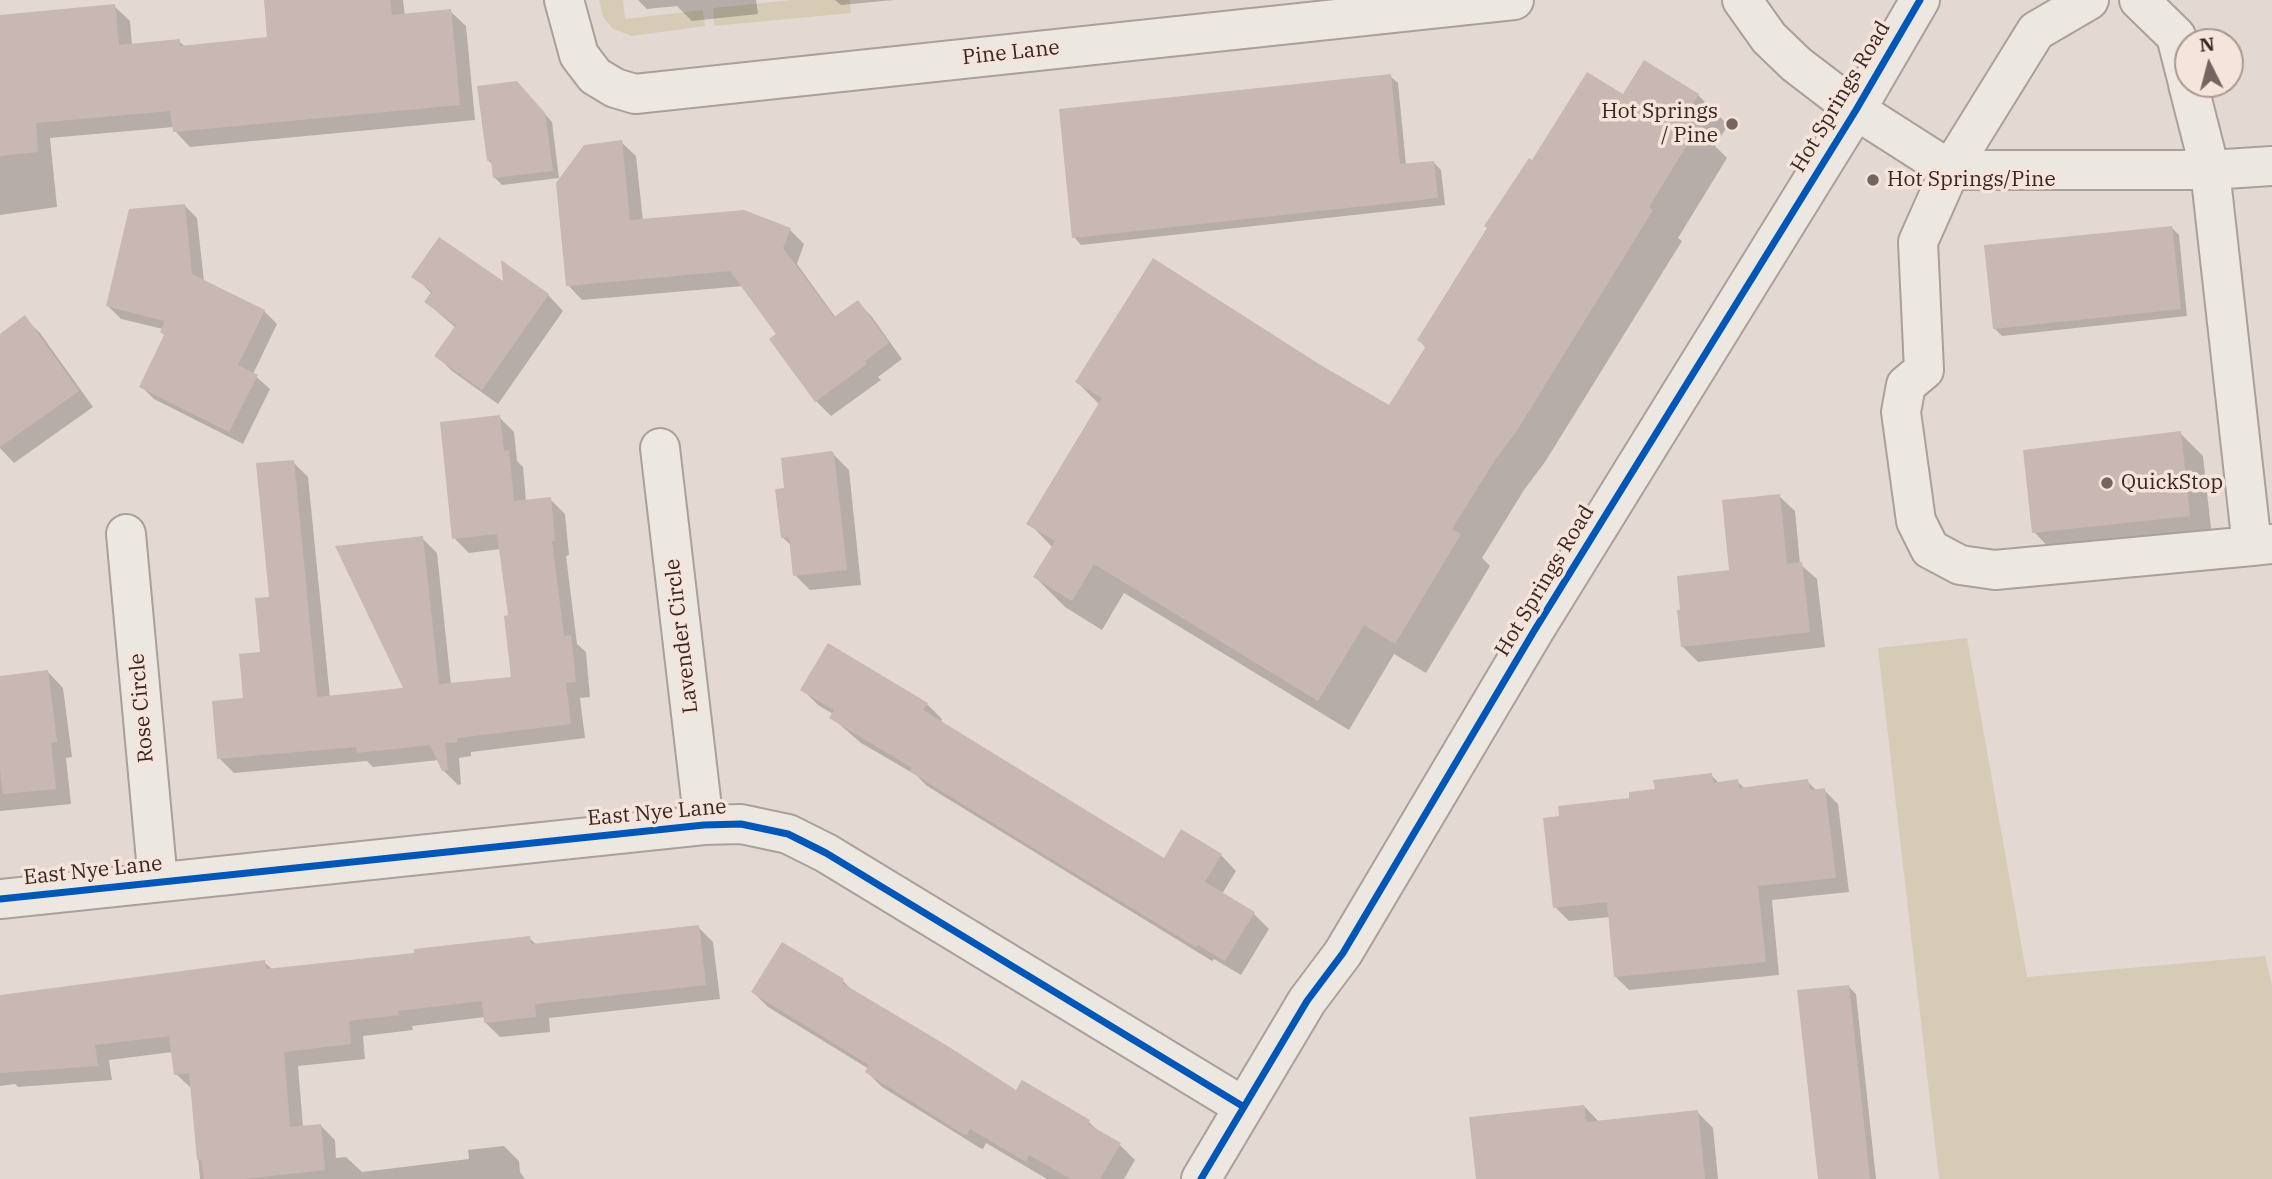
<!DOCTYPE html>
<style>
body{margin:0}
#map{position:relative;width:2272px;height:1179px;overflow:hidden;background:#e4d9d2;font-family:"IBM Plex Serif",serif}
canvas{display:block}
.north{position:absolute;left:2174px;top:28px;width:70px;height:70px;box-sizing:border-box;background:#f4e4d9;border:2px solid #aa9890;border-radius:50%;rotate:354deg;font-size:19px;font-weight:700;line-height:28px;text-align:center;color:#3a2522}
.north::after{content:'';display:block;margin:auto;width:24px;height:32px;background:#766460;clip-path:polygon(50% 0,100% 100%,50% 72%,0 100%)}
</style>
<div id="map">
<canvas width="2272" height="1179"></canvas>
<div class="north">N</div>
</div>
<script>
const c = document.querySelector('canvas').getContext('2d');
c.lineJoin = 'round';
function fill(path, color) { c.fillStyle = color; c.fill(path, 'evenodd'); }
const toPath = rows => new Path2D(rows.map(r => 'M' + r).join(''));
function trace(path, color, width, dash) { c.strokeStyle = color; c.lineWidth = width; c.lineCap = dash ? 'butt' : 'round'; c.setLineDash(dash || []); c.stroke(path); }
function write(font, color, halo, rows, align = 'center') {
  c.font = font + ' "IBM Plex Serif",serif'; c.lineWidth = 7; c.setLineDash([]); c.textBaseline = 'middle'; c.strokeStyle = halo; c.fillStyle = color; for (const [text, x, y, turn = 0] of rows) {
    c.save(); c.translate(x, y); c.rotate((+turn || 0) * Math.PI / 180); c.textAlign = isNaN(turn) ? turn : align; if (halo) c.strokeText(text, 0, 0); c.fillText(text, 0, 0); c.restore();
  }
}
fill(toPath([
 [599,0,623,0,625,19,703,10,705,26,632,36,613,29,603,17],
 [792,0,850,0,851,13,714,26,713,8],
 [1967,638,2027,977,2265,956,2272,985,2272,1179,1939,1179,1878,648]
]), '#d6ccb5');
fill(toPath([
 [265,0,403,0,405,16,450,11,466,26,475,120,190,147,175,131,174,127,50,138,57,207,0,215,0,17,114,6,130,21,132,45,179,41,185,47,269,38],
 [638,0,756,0,758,14,692,21,677,6,647,9],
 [835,0,894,0,841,5],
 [1644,63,1698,95,1728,125,1715,146,1727,158,1678,238,1682,241,1545,462,1524,490,1482,558,1490,566,1426,673,1394,654,1349,730,1124,593,1102,630,1065,607,1035,577,1053,548,1029,523,1100,405,1077,382,1318,366,1389,407,1426,348,1419,340,1533,162,1623,97],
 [1390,76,1398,83,1406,165,1433,162,1441,170,1445,205,1081,245,1074,237],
 [524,90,552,122,559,178,502,185,494,177,493,165,488,160],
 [621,142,636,156,643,221,790,230,804,244,797,264,836,318,858,302,872,317,902,359,878,377,881,380,831,416,816,401,771,339,779,334,743,286,582,300,568,285],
 [184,205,197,218,204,281,264,311,277,324,253,374,270,389,243,444,154,399,141,386,166,336,163,329,121,319,108,306],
 [2171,227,2179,235,2187,316,2002,336,1994,328],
 [414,276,506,284,548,295,563,311,498,404,452,371,437,356,456,328,426,302,432,294],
 [25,318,40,333,93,407,14,463,0,448,0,336],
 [499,417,514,432,517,461,523,467,526,501,550,499,565,514,569,555,566,556,577,644,586,652,590,697,580,698,585,738,471,752,471,756,459,758,461,784,458,785,443,770,439,760,373,767,367,761,234,773,219,758,245,700,262,653,293,462,308,477,330,698,405,690,422,538,437,553,451,685,513,678,510,616,501,549,469,553,454,538],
 [2180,433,2203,456,2212,538,2056,555,2034,532],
 [833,454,849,470,861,585,810,590,795,575,792,546,782,537],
 [1779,496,1795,511,1800,564,1817,579,1825,647,1698,662,1682,646],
 [48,672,63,688,72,757,66,758,71,804,0,811,0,678],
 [802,689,927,704,942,719,940,723,1164,860,1221,855,1236,871,1222,894,1254,914,1269,929,1241,975,1214,959,1212,961,927,786,916,775,861,743,831,717,833,714,818,705],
 [1711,775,1720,784,1737,781,1745,789,1807,781,1817,791,1824,790,1838,804,1849,892,1772,900,1779,975,1629,990,1615,976,1610,917,1569,921,1555,907,1561,818],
 [698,927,713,942,720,999,549,1018,550,1032,500,1037,485,1022,485,1017,412,1026,413,1030,363,1036,365,1059,298,1066,303,1127,320,1125,335,1140,336,1158,346,1157,362,1172,469,1159,468,1150,504,1146,519,1161,520,1172,525,1179,200,1179,192,1089,176,1074,173,1052,109,1060,112,1080,18,1087,15,1084,0,1086,0,996,264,962,273,970,416,955,529,938,537,945],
 [843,981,854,992,1016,1093,1089,1122,1100,1133,1120,1145,1135,1160,1124,1179,1047,1179,986,1143,983,1149,980,1148,882,1087,867,1072,869,1069,768,1007,753,992],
 [1848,986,1856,994,1876,1179,1820,1179],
 [1584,1106,1600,1123,1697,1112,1713,1128,1718,1179,1477,1179]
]), '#0003');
fill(toPath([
 [264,0,390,0,392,15,451,9,460,105,173,132,170,111,36,123,38,152,0,156,0,15,115,4,119,45,180,39,180,46,267,37],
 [1644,60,1699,94,1683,119,1698,127,1649,207,1653,210,1516,432,1495,460,1452,529,1461,534,1395,644,1364,625,1318,701,1094,564,1072,601,1033,577,1055,541,1026,524,1102,398,1075,382,1153,258,1319,364,1389,405,1426,346,1417,340,1487,228,1484,226,1529,158,1532,160,1587,72,1623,94],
 [1391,74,1400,164,1434,161,1438,198,1072,238,1059,109],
 [517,81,545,113,553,171,493,178,491,160,487,161,477,86],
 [622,140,630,220,744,210,791,228,783,248,834,317,858,300,889,343,865,361,867,364,815,402,769,339,776,334,730,271,566,286,556,183,584,145],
 [185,204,192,274,265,310,238,365,258,375,229,432,139,387,164,335,160,332,165,321,106,306,129,209],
 [2172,226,2181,309,1993,329,1984,245],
 [439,237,503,281,501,260,549,294,482,390,434,356,456,325,424,302,432,291,411,277],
 [25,315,79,391,0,447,0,334],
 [500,415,504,451,509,450,514,501,551,497,555,541,552,541,564,636,571,635,576,682,566,683,571,724,457,738,457,742,445,743,448,770,442,771,430,745,357,753,356,747,217,759,212,701,243,698,239,654,260,652,255,598,269,597,256,463,294,460,317,697,403,688,335,546,423,536,439,684,511,677,504,616,508,615,497,534,452,539,440,422],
 [2181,431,2190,516,2032,533,2023,450],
 [831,451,834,453,847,570,793,576,789,537,781,538,775,489,784,488,781,458],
 [1780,494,1787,564,1802,562,1810,632,1681,647,1677,610,1680,610,1677,576,1729,570,1722,500],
 [828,643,928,703,923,710,1164,858,1181,829,1222,854,1205,882,1255,912,1225,961,1198,945,1196,947,1048,857,909,771,912,768,829,718,834,710,800,690],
 [48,670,57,742,51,743,56,789,3,794,0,770,0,676],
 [1712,773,1713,783,1738,779,1739,788,1808,779,1810,790,1825,788,1836,878,1758,886,1766,962,1614,977,1607,902,1553,908,1543,818,1559,816,1558,806,1629,798,1629,792,1655,789,1653,780],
 [699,925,706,985,535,1004,536,1017,484,1023,482,1001,398,1011,399,1015,349,1021,351,1044,284,1052,290,1127,321,1124,325,1170,243,1179,204,1179,201,1159,197,1160,189,1073,174,1075,169,1036,95,1045,98,1066,0,1073,0,995,265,960,266,969,414,953,414,949,530,936,531,944],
 [782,942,844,979,842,983,946,1045,1016,1090,1022,1080,1090,1120,1088,1124,1121,1143,1100,1179,1071,1179,1029,1155,1026,1162,970,1129,967,1135,963,1134,865,1072,869,1065,751,992],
 [1849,985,1870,1179,1818,1179,1797,990],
 [1584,1105,1586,1122,1698,1110,1705,1179,1476,1179,1469,1117]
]), '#c8b7b3');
const minor = toPath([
 [564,0,579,55,595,76,615,88,635,94,1514,0],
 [1742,0,1769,38,1796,64,1856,110,1950,170,2210,170,2272,166],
 [2089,0,2036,31,1950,170,1918,242,1924,370,1906,385,1901,412,1916,521,1930,549,1960,565,1995,570,2252,546],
 [2139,0,2176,36,2188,83],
 [2188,84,2210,170,2252,546,2272,544],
 [660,448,704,825],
 [126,534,158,882],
 [0,899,704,825,741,824,788,834,826,853,1244,1107],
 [1201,1179,1307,1001,1343,953,1534,631,1856,110,1920,0]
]);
trace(minor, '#aa9f9a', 42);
trace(minor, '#ede7e2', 38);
trace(toPath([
 [0,899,704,825,741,824,788,834,826,853,1244,1107],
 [1201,1179,1307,1001,1343,953,1534,631,1856,110,1920,0]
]), '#0057b8', 7);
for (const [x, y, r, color] of [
 [1732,124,7,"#766460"],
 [1873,180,7,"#766460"],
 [2107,483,7,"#766460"]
]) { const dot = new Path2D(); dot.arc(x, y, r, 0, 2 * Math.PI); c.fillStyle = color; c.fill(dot); trace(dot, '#f4e4d9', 2.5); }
write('21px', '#3a2522', '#f4e4d9', [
 ["Pine Lane",1011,53,-6],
 ["Hot Springs Road",1841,97,-59],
 ["Hot Springs Road",1545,581,-59],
 ["Lavender Circle",682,636,-97],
 ["Rose Circle",142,708,-95],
 ["East Nye Lane",657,813,-5],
 ["East Nye Lane",93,871,-6]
]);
write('21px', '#3a2522', '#f4e4d9', [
 ["Hot Springs",1718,112,"right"],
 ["/ Pine",1718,136,"right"],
 ["Hot Springs/Pine",1887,180],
 ["QuickStop",2121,483]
], 'left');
</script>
